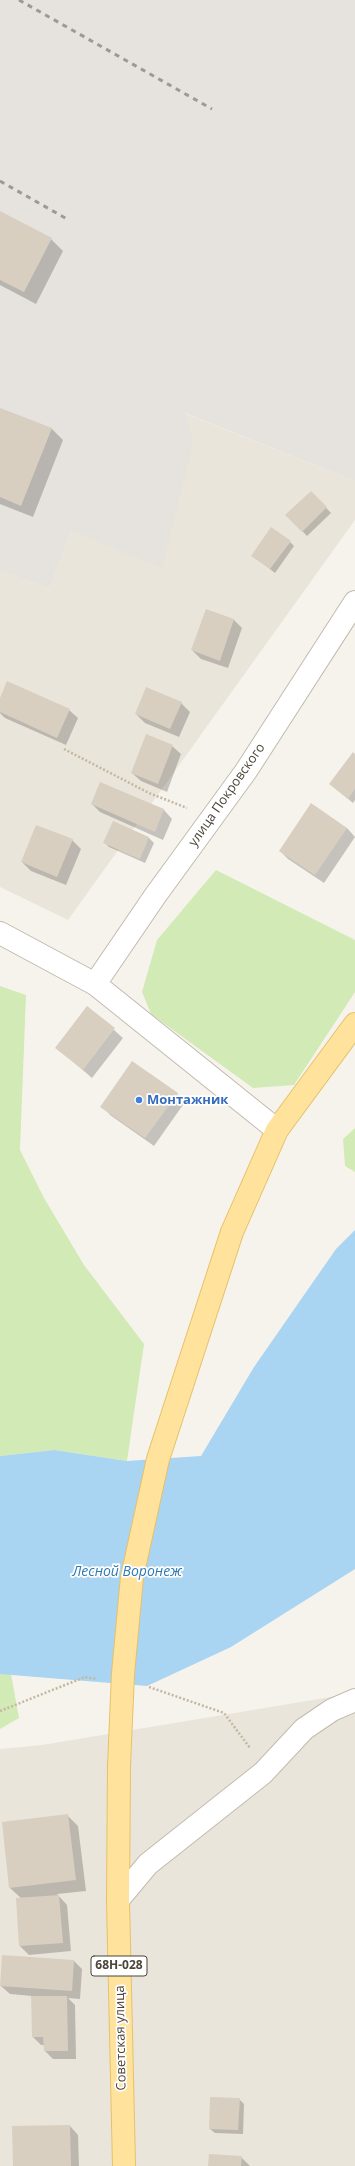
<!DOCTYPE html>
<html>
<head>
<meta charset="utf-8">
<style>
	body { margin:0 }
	canvas { display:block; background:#f6f3ec }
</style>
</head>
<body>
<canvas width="355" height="2166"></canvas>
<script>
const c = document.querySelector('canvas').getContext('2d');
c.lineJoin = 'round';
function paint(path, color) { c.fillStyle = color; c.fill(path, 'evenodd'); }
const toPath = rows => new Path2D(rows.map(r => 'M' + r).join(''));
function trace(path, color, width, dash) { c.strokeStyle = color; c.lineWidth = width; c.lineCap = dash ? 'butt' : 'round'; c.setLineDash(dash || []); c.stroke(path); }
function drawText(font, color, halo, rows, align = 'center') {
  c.font = font + ' "Open Sans",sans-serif'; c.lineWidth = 3.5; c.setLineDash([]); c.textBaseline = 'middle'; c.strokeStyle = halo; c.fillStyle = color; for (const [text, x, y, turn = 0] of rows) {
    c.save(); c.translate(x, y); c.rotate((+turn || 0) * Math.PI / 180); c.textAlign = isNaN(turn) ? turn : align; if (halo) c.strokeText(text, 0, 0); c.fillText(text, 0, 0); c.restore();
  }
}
paint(toPath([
	[184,413,355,481,355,520,68,920,0,887,0,571,50,588,71,531],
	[355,1693,355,2166,0,2166,0,1749,42,1745]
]), '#eae5da');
paint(toPath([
	[0,0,355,0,355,481,185,413,193,443,162,568,71,531,50,588,0,571]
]), '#e6e2dd');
paint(toPath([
	[216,870,355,940,355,992,294,1085,253,1088,151,1014,142,992,157,940],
	[0,986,26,995,20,1150,44,1198,84,1265,144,1344,127,1461,54,1450,0,1456],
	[355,1128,355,1172,345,1166,343,1139],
	[0,1674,11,1674,19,1718,0,1729]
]), '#d2eab5');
paint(toPath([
	[355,1230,355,1569,231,1647,147,1686,0,1674,0,1456,54,1450,127,1461,201,1456,254,1367,336,1249]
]), '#a9d4f2');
paint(toPath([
	[0,212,51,239,63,251,36,304,0,285],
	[0,409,51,428,63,440,33,517,0,504],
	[311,492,331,513,307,536,287,515],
	[290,542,294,546,275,573,252,555],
	[206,610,234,620,242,628,228,668,201,659,192,650],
	[0,701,69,710,78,718,66,745,5,718,0,713],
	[181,703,190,712,179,737,145,723,136,714],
	[172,746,181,754,167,792,141,781,132,773],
	[355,755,355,800,353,803,330,784],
	[101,783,164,810,172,819,163,840,100,812,92,804],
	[113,823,149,838,154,843,145,863,109,847,105,843],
	[347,828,355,837,324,883,288,859,280,851],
	[72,840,81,849,66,885,31,871,22,862],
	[88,1007,123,1038,92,1078,56,1047],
	[177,1094,185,1102,154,1146,110,1115,102,1106],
	[67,1815,78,1826,86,1891,57,1894,67,1905,71,1951,29,1955,20,1946,17,1899,22,1899,10,1888],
	[74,1961,82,1969,80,1999,68,1998,75,2005,76,2059,53,2059,45,2051,44,2045,41,2045,33,2037,32,1996,10,1994,1,1986],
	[239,2099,244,2104,243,2134,215,2133,210,2129],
	[70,2126,78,2135,79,2166,14,2166],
	[241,2157,250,2166,209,2166]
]), '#0003');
paint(toPath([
	[0,211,52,238,24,292,0,280],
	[0,408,52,428,21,506,0,497],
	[311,491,327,507,302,532,285,515],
	[271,527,291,541,270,569,251,556],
	[206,609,234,619,220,661,191,650],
	[7,681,70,709,57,738,0,712,0,698],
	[146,687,182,702,170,729,135,714],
	[146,734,173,745,158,784,131,773],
	[353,752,355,754,355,789,348,799,329,784],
	[100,782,164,809,155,832,91,804],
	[311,803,347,828,315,875,279,851],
	[113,821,149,837,140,859,103,843],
	[36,825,73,839,57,877,21,862],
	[87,1006,115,1028,83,1070,55,1048],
	[132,1061,178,1093,145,1138,100,1107],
	[68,1814,76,1880,9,1888,2,1822],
	[59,1895,63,1943,19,1946,16,1898],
	[2,1955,74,1960,72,1991,0,1986],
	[31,1996,67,1996,68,2051,44,2051,43,2037,32,2037],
	[210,2097,240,2098,238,2130,209,2129],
	[70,2125,71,2166,13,2166,12,2126],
	[209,2154,242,2156,241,2166,208,2166]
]), '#d8cfc1');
const minor = toPath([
	[0,933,95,984,277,1130],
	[95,984,155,896,246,771,355,602],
	[118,1900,148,1864,263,1773,304,1729,332,1710,355,1700]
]);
const major = toPath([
	[232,1232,277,1130,355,1024],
	[119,1766,118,1900,124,2166]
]);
trace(minor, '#c2bbae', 24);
trace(major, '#e6c16a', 24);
trace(toPath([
	[64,749,149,793,187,808],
	[149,1687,224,1713,250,1748],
	[0,1711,85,1677,97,1679]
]), '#c4b79f', 2.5, [2, 2]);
trace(minor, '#fff', 22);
trace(major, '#ffe39c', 22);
trace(toPath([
	[19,0,212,109],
	[0,181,67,219]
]), '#9a9a9a', 3, [5, 5]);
const majorBridge = toPath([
	[119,1766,123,1674,132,1577,158,1459,232,1232]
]);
trace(majorBridge, '#e6c16a', 24, []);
trace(majorBridge, '#ffe39c', 22);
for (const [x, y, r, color] of [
	[139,1100,4,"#3f7fe0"]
]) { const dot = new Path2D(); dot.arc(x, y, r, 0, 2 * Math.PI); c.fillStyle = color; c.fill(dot); trace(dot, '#fff', 1.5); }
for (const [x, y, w] of [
	[119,1966,56]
]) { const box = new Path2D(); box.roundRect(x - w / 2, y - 10, w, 20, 3); c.fillStyle = '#fff'; c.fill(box); trace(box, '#4b4439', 1); }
drawText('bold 12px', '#4b4439', null, [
	["68Н-028",119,1966]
]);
drawText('13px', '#4b4439', '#fff', [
	["улица Покровского",227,795,-55],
	["Советская улица",121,2038,-91]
]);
drawText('bold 13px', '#366cbe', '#fff', [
	["Монтажник",147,1100]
], 'left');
drawText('italic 14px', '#2e7ab2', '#fff', [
	["Лесной Воронеж",127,1572]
]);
</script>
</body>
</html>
